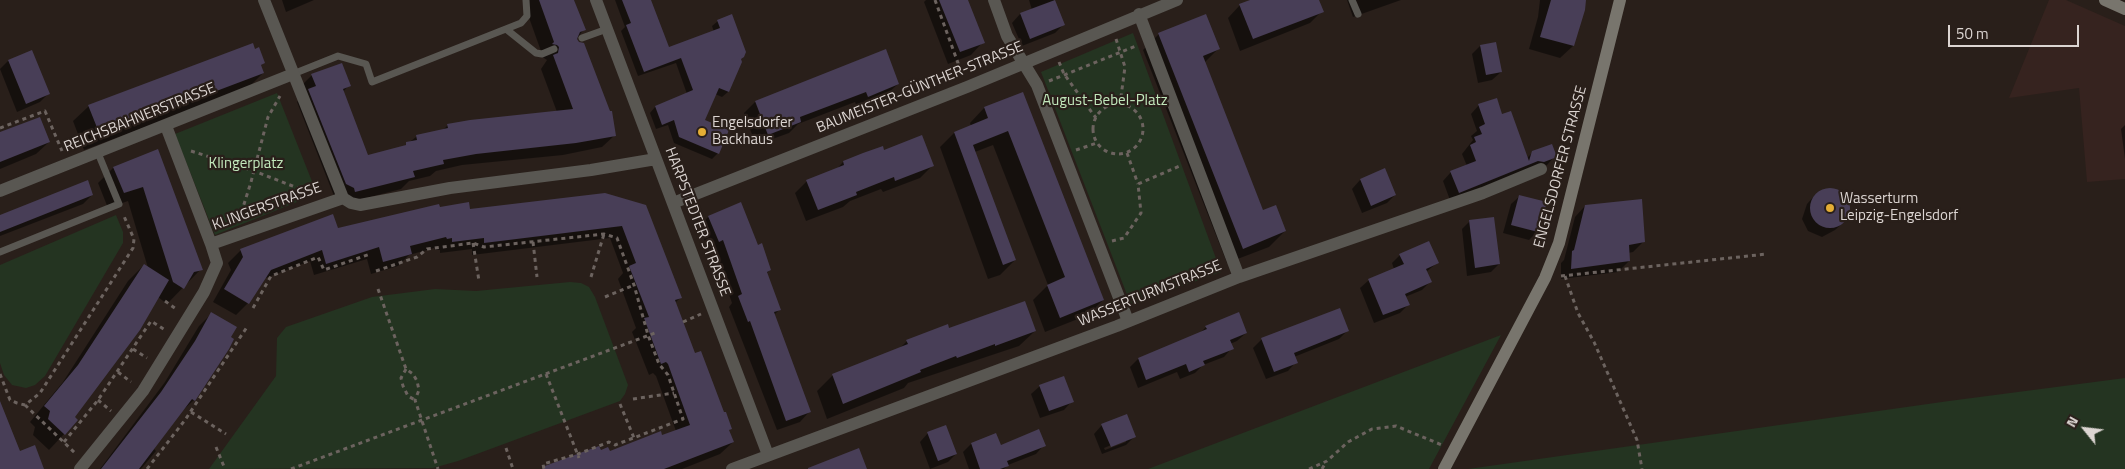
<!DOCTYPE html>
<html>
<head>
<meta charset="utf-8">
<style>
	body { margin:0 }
	#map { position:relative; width:2125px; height:469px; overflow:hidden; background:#291f1a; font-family:"Titillium Web",sans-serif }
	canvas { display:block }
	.north { position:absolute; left:2060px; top:404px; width:50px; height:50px; -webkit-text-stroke:4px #291f1a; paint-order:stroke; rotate:299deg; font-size:14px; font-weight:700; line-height:20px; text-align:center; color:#dcd5d2 }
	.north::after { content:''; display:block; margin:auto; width:18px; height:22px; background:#dcd5d2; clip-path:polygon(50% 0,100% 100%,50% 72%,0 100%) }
	.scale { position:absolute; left:1948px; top:25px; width:131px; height:22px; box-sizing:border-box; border:2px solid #dcd5d2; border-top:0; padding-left:6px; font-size:15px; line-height:18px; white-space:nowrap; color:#dcd5d2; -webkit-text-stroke:4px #291f1a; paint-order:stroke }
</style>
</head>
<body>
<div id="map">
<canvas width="2125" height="469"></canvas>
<div class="north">N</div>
<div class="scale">50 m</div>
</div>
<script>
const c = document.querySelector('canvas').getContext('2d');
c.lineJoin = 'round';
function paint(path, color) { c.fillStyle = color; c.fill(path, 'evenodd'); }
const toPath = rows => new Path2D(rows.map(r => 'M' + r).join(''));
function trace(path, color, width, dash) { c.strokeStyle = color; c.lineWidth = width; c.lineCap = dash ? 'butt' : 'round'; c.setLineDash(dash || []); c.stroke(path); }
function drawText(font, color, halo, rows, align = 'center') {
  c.font = font + ' "Titillium Web",sans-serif'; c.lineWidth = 4.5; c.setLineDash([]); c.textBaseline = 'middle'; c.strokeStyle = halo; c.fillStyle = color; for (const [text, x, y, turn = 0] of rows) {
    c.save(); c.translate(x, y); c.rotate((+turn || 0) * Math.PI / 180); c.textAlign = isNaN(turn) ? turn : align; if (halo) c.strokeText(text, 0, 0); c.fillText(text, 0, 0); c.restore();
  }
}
paint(toPath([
	[2049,0,2066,0,2125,26,2125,179,2087,182,2079,88,2009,98]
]), '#36231f');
paint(toPath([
	[1133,33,1221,272,1131,305,1041,72],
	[277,93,317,194,215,235,175,134],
	[116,215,123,232,123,243,45,376,35,385,26,388,12,385,4,375,0,363,0,265],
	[570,282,581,283,589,287,595,297,628,385,625,394,620,401,458,461,433,468,209,469,276,376,277,338,286,327,372,297,435,289,476,291],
	[1501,335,1429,469,1148,469],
	[2125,378,2125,469,1468,469,1949,401]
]), '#243421');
paint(toPath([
	[282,0,314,0,286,12],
	[528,0,574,0,584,29,576,40,609,112,615,135,602,147,563,155,462,165,436,171,430,176,409,181,401,189,343,204,334,196,297,102,303,96,300,87,312,75,349,85,343,92,367,157,402,148,416,137,443,130,448,125,557,112,541,69,547,60,541,56,542,54,527,12],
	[615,0,650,0,668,49,714,32,712,26,718,21,740,60,728,92,722,97,715,94,703,120,718,153,712,159,674,143,668,125,656,129,650,113,655,107,687,94,676,63,638,76,621,31,625,27],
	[926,0,966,0,983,42,971,55,948,64,924,2],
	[1029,0,1054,0,1064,24,1055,33,1022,46,1012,23,1020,14,1032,10],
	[1254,0,1318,0,1322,11,1310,23,1240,51,1228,18,1240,5],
	[1347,0,1401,0,1353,17],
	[1540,0,1585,0,1584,9,1573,46,1560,58,1529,49,1538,17],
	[1159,34,1219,48,1204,63,1263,211,1285,231,1269,247,1227,263,1143,50],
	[1480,46,1501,72,1492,80,1478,83,1472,54],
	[885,51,898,84,886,95,857,107,855,102,798,124,789,133,756,145,744,113,755,102],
	[31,52,48,94,40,102,17,112,0,69,8,61],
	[264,63,260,66,263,73,247,89,84,150,73,121,89,106],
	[1022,94,1103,300,1088,315,1045,332,1033,300,1048,285,993,145,975,152,1015,260,1000,275,988,279,940,147,954,133,971,126,970,123,984,108],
	[1479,105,1527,158,1533,152,1555,156,1547,165,1450,200,1443,181,1451,172,1467,166,1462,154,1473,140,1471,136,1477,131,1471,114],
	[2125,125,2125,159,2121,129],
	[0,134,49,142,36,154,0,169],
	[157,151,201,269,167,304,158,297,73,417,64,434,49,450,33,435,35,427,30,422,63,382,128,281,144,265,148,268,128,201,108,208,98,183,113,168],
	[884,152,932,166,920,178,883,192,881,189,850,201,843,207,806,221,795,193,807,181,836,170,843,162,863,154],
	[1385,170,1395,195,1387,203,1362,213,1352,189,1360,180],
	[1828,189,1843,194,1849,206,1844,222,1835,230,1822,237,1808,231,1802,219,1807,204,1815,195],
	[605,194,680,298,675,303,694,355,731,428,728,431,733,442,720,454,682,469,552,469,600,452,609,452,676,431,656,376,653,373,649,375,632,332,636,328,618,279,623,273,610,238,472,255,472,249,440,253,440,250,435,250,434,248,409,255,398,266,371,274,367,259,314,275,310,261,263,279,248,303,236,315,213,302,231,270,228,263,241,250,439,208,469,211],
	[92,195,83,204,0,236,0,216],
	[1520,196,1537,232,1529,240,1503,233,1511,204],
	[1585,206,1644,241,1633,252,1628,253,1629,261,1618,272,1561,279,1561,263,1564,260,1575,217],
	[708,217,757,246,770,270,766,274,780,309,774,315,809,412,800,422,777,430,729,307,732,303,713,249,709,251,699,227],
	[1470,221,1499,264,1491,272,1467,276,1462,229],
	[1400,255,1437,263,1426,272,1430,282,1422,290,1405,297,1408,305,1400,313,1374,323,1360,288,1369,280,1394,269,1392,263],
	[1339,309,1348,330,1339,339,1294,357,1296,362,1288,371,1266,379,1253,348,1261,340],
	[211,314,194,400,181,412,154,449,156,451,141,469,100,469,165,382,199,326],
	[1206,327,1246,333,1237,341,1230,344,1232,348,1224,357,1203,365,1195,373,1180,379,1177,372,1138,388,1130,367,1138,359,1199,334],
	[948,329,1035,331,1019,346,908,383,904,388,827,419,817,391,832,376,900,348,907,341],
	[1040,386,1072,401,1064,410,1040,418,1031,394],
	[1102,425,1135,436,1126,445,1102,454,1094,434],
	[1126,439,1126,442,1105,450,1104,448],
	[928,433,956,454,948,462,930,469,920,442],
	[971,444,1000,446,1044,445,1036,454,1008,465,1004,469,969,469,963,452]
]), '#0007');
paint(toPath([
	[539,0,574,0,586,30,580,32,577,39,579,42,584,43,610,111,612,111,616,136,576,143,476,154,443,160,444,164,413,171,415,177,355,192,354,188,346,184,308,89,316,86,311,74,342,63,351,86,343,89,368,155,406,145,406,142,417,140,416,135,448,128,447,124,470,120,573,109,553,55,558,53,559,47,557,45,552,44,554,42],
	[622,0,651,0,669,47,720,28,717,20,732,14,746,52,744,57,741,59,742,62,729,92,719,88,705,120,729,130,719,154,679,137,674,120,662,125,655,106,693,90,681,58,644,72,626,25,631,23],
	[939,0,968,0,985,43,960,52],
	[1055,0,1065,25,1030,39,1020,13],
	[1250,0,1319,0,1324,12,1253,39,1239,4],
	[1551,0,1586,0,1585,10,1574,46,1540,37],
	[1206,14,1220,49,1203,56,1263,210,1276,205,1286,231,1243,249,1158,33],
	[1496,42,1502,72,1486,75,1480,45],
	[253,43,255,49,259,47,265,63,261,65,264,73,100,135,88,105],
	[886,49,899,84,868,97,866,92,800,117,801,122,768,135,755,101],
	[32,50,50,94,26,104,8,60],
	[1023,92,1104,300,1060,318,1047,285,1065,277,1008,131,973,145,1016,260,1003,265,954,132,988,118,984,107],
	[1497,98,1502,114,1511,111,1529,161,1532,151,1552,144,1557,157,1544,162,1538,161,1459,193,1450,171,1476,161,1470,145,1476,142,1474,137,1482,134,1479,127,1485,124,1478,104],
	[40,117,50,142,0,162,0,132],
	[922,135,934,166,895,181,894,177,856,192,857,195,818,210,806,180,844,165,843,161,863,153,883,146,884,150],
	[158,149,203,270,194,272,184,289,173,282,143,187,124,193,113,167],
	[1385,168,1396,195,1371,206,1360,179],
	[88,180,93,195,0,232,0,215],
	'1810 208a20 20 0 1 1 40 0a20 20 0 1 1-40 0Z',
	[605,193,646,205,682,298,675,300,695,353,701,351,724,412,726,412,732,429,729,430,734,442,664,469,543,469,542,467,599,446,601,450,608,447,610,451,661,431,662,435,690,425,668,364,666,362,661,364,644,318,649,317,629,266,636,263,622,226,484,243,484,238,452,242,452,238,447,239,446,237,410,246,412,254,383,262,379,247,326,264,322,250,271,270,249,304,224,289,243,257,240,249,333,214,338,228,439,204,440,207,469,202,470,209],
	[1519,195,1547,202,1538,232,1511,225],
	[1642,199,1645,242,1629,245,1630,261,1571,269,1572,251,1574,250,1585,205],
	[741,202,758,245,762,243,771,270,767,272,781,310,774,312,811,412,786,421,750,321,748,322,738,296,742,294,723,240,719,242,708,216],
	[1494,217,1500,264,1475,268,1469,220],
	[1429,241,1439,263,1426,269,1432,282,1405,294,1410,305,1383,315,1368,279,1404,264,1399,254],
	[144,264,169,280,140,330,75,417,78,420,65,435,48,419,50,411,44,406,78,365],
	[1025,301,1036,331,995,346,995,344,957,358,956,356,920,370,921,372,843,404,832,374,908,344,906,340,948,324,949,328],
	[1340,308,1349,331,1294,353,1298,363,1274,372,1261,338],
	[211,312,237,327,231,337,234,339,229,349,195,401,192,399,139,469,101,469,161,392,195,341],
	[1239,312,1247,333,1230,340,1234,349,1203,361,1205,365,1189,372,1186,364,1146,380,1138,358,1207,329,1205,326],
	[1064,376,1074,402,1049,411,1039,385],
	[0,401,20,451,35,445,44,469,0,469],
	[1127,414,1136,437,1111,447,1101,424],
	[946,425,957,454,938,461,927,432],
	[1039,429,1046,446,1007,461,1009,466,1000,469,980,469,971,443,996,433,1001,445],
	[859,448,867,469,808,469,808,468]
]), '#483e57');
trace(toPath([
	[935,0,962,74],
	[1116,39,1125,67,1120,104],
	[1059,62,1064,74,1096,118],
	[1049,81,1136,46],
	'1093 129a25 25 0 1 1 50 0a25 25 0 1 1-50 0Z',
	[0,128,45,111,62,151],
	[1076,150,1097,143],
	[191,151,254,171,313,194],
	[1127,153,1138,184],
	[239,220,251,182,268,117,280,96],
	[1112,241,1124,238,1141,213,1138,184,1182,165],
	[533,242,537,277],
	[473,243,479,281],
	[376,271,417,257,427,249,473,243,484,247,604,234,617,238,634,285,648,335,659,364,668,375,683,419,615,445,609,442,578,454,543,464,544,469],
	[1561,276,1767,254],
	[1565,276,1578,313,1594,342,1637,440,1642,469],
	[591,277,604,234],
	[378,289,406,369,413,374,417,381,419,390,415,400,438,469],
	[605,297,634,285],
	[165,301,176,309],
	[253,308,271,276,318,257,324,270,370,254],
	[683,322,701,314],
	[133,349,147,358],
	[406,369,401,378,403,386,408,396,415,400],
	[118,372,131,382],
	[0,374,10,400,17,403,25,405,40,393,133,248,134,239,123,214],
	[546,374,579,458],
	[633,399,674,393],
	[98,400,111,411],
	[620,404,634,438],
	[25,405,75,453],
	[191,412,226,434],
	[64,442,98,400,151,321,165,330],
	[216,447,225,469],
	[506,448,513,469],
	[147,469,185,420,247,327],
	[291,469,655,333],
	[1309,469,1327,461,1348,442,1372,429,1396,426,1442,445],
	[1322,469,1326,462]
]), '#6c635f', 3, [4, 4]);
trace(toPath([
	[1352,0,1358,14],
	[506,29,536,53,542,54,554,49],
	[582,38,607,29],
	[293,74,338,56,366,64,372,82,521,23,527,16,526,0],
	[0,252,119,204,98,153]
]), '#595752', 7);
trace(toPath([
	[264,0,343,198],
	[596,0,768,455],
	[994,0,1007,36,1037,85,1128,321],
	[1139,14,1239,277],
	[166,126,211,244],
	[0,191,293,74],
	[673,203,967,87,1177,0],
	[80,469,143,391,204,292,217,263,211,244,343,198,351,203,360,205,450,188,591,170,656,159],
	[732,469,1117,326,1239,277,1483,193,1541,169]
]), '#595752', 12);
trace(toPath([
	[2105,0,2125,9],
	[1444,469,1545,278,1559,243,1620,0]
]), '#78756d', 12);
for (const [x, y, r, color] of [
	[702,132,5,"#e4ad35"],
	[1830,208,5,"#e4ad35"]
]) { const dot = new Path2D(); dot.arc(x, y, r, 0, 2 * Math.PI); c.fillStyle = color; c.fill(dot); trace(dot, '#291f1a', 2); }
drawText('15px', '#dcd5d2', '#291f1a', [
	["BAUMEISTER-GÜNTHER-STRASSE",920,88,-22],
	["REICHSBAHNERSTRASSE",140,118,-22],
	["ENGELSDORFER STRASSE",1561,167,-75],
	["KLINGERSTRASSE",267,207,-20],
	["HARPSTEDTER STRASSE",697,222,69],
	["WASSERTURMSTRASSE",1150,294,-22]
]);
drawText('15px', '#c1e7bb', '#291f1a', [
	["August-Bebel-Platz",1105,101],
	["Klingerplatz",246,164]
]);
drawText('15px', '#dcd5d2', '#291f1a', [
	["Engelsdorfer",712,123],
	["Backhaus",712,140],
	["Wasserturm",1840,199],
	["Leipzig-Engelsdorf",1840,216]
], 'left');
</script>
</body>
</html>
